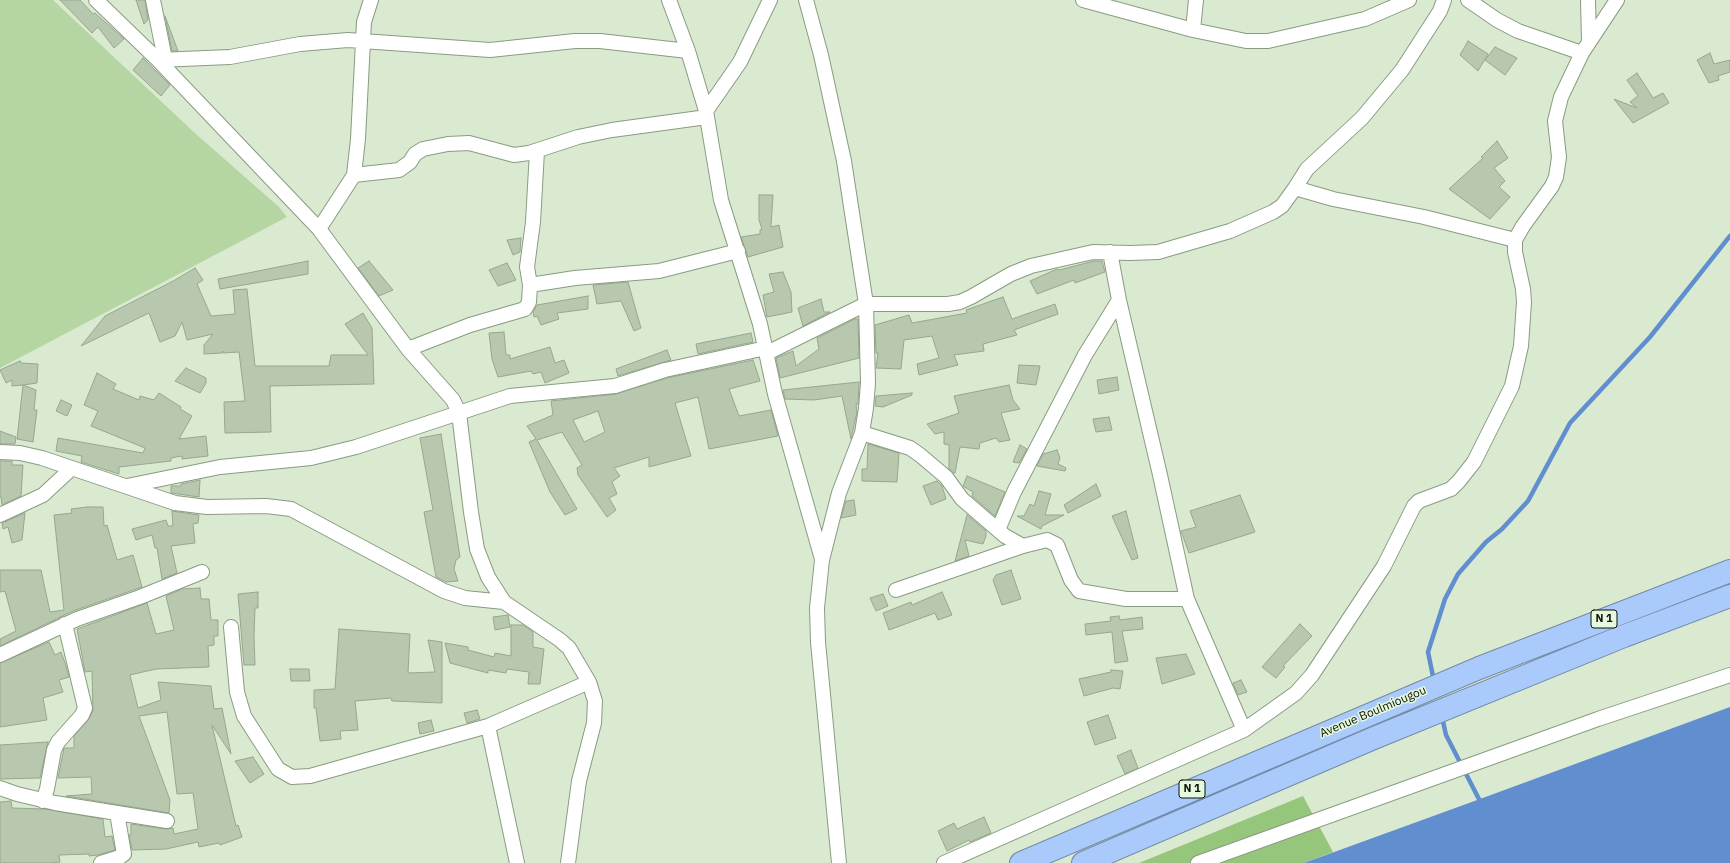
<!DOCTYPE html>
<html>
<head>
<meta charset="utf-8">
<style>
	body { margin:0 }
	canvas { display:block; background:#d9ead0 }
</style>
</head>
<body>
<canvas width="1730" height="863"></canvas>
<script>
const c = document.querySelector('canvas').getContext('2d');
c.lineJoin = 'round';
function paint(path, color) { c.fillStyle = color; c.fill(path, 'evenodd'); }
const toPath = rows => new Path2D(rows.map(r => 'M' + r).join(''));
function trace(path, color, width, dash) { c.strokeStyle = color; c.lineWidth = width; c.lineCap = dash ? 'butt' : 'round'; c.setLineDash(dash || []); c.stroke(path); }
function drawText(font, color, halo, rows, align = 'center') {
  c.font = font + ' "IBM Plex Sans",sans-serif'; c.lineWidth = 3; c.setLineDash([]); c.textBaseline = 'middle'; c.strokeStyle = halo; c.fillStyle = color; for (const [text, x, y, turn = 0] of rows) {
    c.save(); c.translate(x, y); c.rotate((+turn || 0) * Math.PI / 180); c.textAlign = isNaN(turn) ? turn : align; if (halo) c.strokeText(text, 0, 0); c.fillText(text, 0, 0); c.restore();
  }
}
paint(toPath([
	[0,0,53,0,197,135,278,206,287,217,0,368]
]), '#b5d6a3');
paint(toPath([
	[1303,796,1333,852,1304,863,1139,863]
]), '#96c57c');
paint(toPath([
	[1730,707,1730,863,1304,863,1480,799]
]), '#608ecf');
trace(toPath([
	[1434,681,1428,652,1445,599,1458,574,1486,542,1502,529,1528,501,1570,423,1650,337,1730,236],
	[1442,717,1446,735,1482,805]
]), '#608ecf', 4.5);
const building = toPath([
	[60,0,80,0,93,14,95,13,124,39,114,48,98,27,92,33,60,0],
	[136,0,145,0,148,20,144,24,136,0],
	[165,16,178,51,172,51,165,16],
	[1468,41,1488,54,1478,71,1460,55,1468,41],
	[1495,47,1517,58,1505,75,1485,60,1495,47],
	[1710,53,1714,64,1730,60,1730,72,1718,76,1719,80,1709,83,1697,60,1710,53],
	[143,58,170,85,161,96,133,70,143,58],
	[1637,73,1653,98,1663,93,1669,103,1633,123,1614,99,1637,108,1630,102,1638,96,1627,80,1637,73],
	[1497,141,1508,158,1494,168,1505,181,1499,187,1510,197,1490,219,1449,189,1483,158,1481,157,1497,141],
	[759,195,773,195,771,227,779,225,783,247,748,257,741,237,760,234,760,230,762,229,759,220,759,195],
	[521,238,520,252,513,255,507,240,521,238],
	[308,261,308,274,220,289,218,279,308,261],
	[369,261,393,290,379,296,358,268,369,261],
	[1094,261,1102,261,1105,272,1075,283,1074,280,1037,294,1030,281,1057,269,1059,270,1094,261],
	[507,263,516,280,498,286,489,270,507,263],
	[195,268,203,280,197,284,211,316,235,314,233,290,247,289,255,366,329,366,331,355,368,355,345,324,363,313,372,328,374,384,270,386,271,432,225,433,224,402,245,401,239,352,223,353,223,351,222,353,204,354,204,345,213,334,187,340,182,322,175,336,160,342,149,313,81,346,105,316,175,280,195,268],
	[783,272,791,292,792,312,767,317,763,295,774,292,769,274,783,272],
	[628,282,641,328,634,331,621,301,597,304,593,285,628,282],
	[588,296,588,309,557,313,559,319,541,325,537,316,534,317,533,312,537,305,588,296],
	[1003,297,1012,319,1055,304,1058,314,1014,330,1017,335,983,344,984,351,954,355,958,365,919,375,917,364,939,358,932,336,904,340,901,369,876,368,878,353,876,353,875,325,909,315,912,323,967,313,966,310,1003,297],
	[821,299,824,312,830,312,803,326,798,308,821,299],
	[855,319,858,319,859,358,780,378,776,358,793,351,796,366,819,349,817,338,855,319],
	[504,332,506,355,510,355,510,359,550,347,555,363,564,360,569,373,545,383,541,372,533,374,531,371,498,377,492,359,489,333,504,332],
	[751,333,753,342,698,354,696,344,751,333],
	[667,350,671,360,618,376,616,369,667,350],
	[753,360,760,381,729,389,739,416,771,410,778,436,709,449,698,397,675,403,691,456,649,467,649,457,614,468,620,476,612,482,617,494,609,498,616,510,607,517,578,475,577,468,582,465,562,432,537,440,577,509,565,515,550,492,529,442,536,439,527,426,553,415,551,401,616,394,667,378,753,360],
	[598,411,605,432,584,442,573,420,598,411],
	[20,361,21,363,38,364,37,383,23,385,36,390,34,410,37,410,33,442,17,439,23,385,12,386,12,380,6,383,0,370,20,361],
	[1019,365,1040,366,1036,385,1017,383,1019,365],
	[186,368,206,378,206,383,200,393,175,381,186,368],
	[97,373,116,384,113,389,139,400,140,396,154,400,159,393,181,407,180,409,192,416,179,439,206,436,208,456,182,459,182,456,171,458,171,461,119,467,119,474,81,462,82,456,56,451,58,438,143,453,145,448,91,426,98,411,84,405,97,373],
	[1117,377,1119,390,1099,394,1097,380,1117,377],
	[859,382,858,404,856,404,857,412,851,439,842,396,814,400,785,399,783,390,859,382],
	[1009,385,1013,400,1020,409,1001,413,1010,440,999,442,996,438,980,443,979,449,960,447,955,473,954,473,949,469,949,445,944,444,944,432,935,434,927,424,959,413,954,396,1009,385],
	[912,393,912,395,883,407,875,406,876,396,912,393],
	[61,400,72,405,67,416,56,411,61,400],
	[1109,417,1112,430,1096,432,1093,419,1109,417],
	[0,431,16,437,15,444,0,444,0,431],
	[441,434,460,557,456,560,454,569,458,581,446,582,436,577,424,512,433,510,420,438,441,434],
	[868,444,899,453,897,482,862,481,862,469,867,469,868,444],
	[1020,445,1027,449,1019,463,1013,462,1020,445],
	[1057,450,1060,458,1058,464,1066,468,1065,471,1037,466,1043,454,1057,450],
	[0,461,12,461,12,465,23,465,21,496,2,505,1,497,0,497,0,461],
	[967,476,1005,492,995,516,972,496,973,492,963,486,967,476],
	[200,480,199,497,171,493,171,486,181,486,181,484,200,480],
	[937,481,942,486,946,499,931,505,923,486,937,481],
	[1096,484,1101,496,1068,513,1064,505,1096,484],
	[1039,491,1051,494,1045,515,1064,515,1042,526,1041,529,1017,516,1024,516,1030,504,1034,506,1039,491],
	[1240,495,1255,532,1189,553,1181,531,1196,527,1190,511,1240,495],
	[854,500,856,515,841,518,846,501,854,500],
	[87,507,103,507,104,526,107,525,117,560,133,555,142,587,73,611,0,646,0,639,16,631,5,591,0,592,0,570,41,570,50,612,64,610,54,515,72,513,71,509,87,507],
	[172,511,199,515,198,523,193,524,195,543,171,546,177,573,162,579,157,548,155,548,152,535,136,540,132,529,166,520,168,526,173,526,172,511],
	[1126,511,1138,558,1132,560,1112,516,1126,511],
	[25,513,22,540,12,543,8,527,3,529,2,523,25,513],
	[967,515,986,531,986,536,983,544,965,540,969,556,955,561,967,515],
	[1011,570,1021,599,1002,605,993,580,996,575,1011,570],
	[200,588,201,599,209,599,211,620,218,620,218,636,214,636,214,645,208,646,209,667,156,669,130,675,138,708,161,700,158,682,211,686,214,709,222,708,231,754,212,725,236,826,238,825,242,837,220,845,219,843,199,847,198,842,166,849,132,850,129,835,131,835,131,824,166,829,173,828,174,834,198,829,193,793,177,794,167,712,139,716,170,800,169,813,66,796,92,794,91,777,58,778,64,748,74,748,74,736,88,720,93,711,92,671,85,672,77,629,147,603,156,634,174,630,166,596,182,589,200,588],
	[258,592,258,608,255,608,254,636,255,665,244,665,238,594,258,592],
	[942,592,952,615,938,620,935,613,889,630,883,613,911,602,912,605,942,592],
	[883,594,888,606,876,611,870,598,883,594],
	[508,615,510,627,495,630,493,617,508,615],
	[1119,616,1120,620,1142,617,1143,629,1122,631,1128,661,1115,663,1112,632,1086,635,1085,624,1111,621,1110,617,1119,616],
	[1300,624,1312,636,1283,666,1285,667,1276,678,1262,667,1300,624],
	[511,625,523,625,533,632,533,647,544,649,540,684,528,684,529,672,507,669,506,673,488,670,488,673,450,663,445,643,468,647,468,650,494,657,495,653,511,656,511,625],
	[339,629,410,634,408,673,435,672,428,640,442,642,442,703,392,701,391,698,355,701,358,730,340,731,341,739,320,741,316,708,314,708,314,690,335,689,339,629],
	[49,642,55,655,61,652,65,663,69,677,59,680,63,692,43,698,47,720,0,727,0,663,49,642],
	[1186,654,1195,674,1162,684,1156,658,1186,654],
	[290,669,309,669,310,681,291,681,290,669],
	[1111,670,1123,671,1120,689,1113,688,1084,696,1079,679,1111,672,1111,670],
	[1241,680,1247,692,1238,695,1233,683,1241,680],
	[477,710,480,719,467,723,464,713,477,710],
	[1108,715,1116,738,1095,745,1087,722,1108,715],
	[431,720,434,731,420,734,418,723,431,720],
	[48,742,40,778,0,779,0,745,48,742],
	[1131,750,1138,768,1125,774,1117,756,1131,750],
	[253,757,264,774,250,783,235,761,253,757],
	[11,801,12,808,45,809,103,819,105,837,112,836,115,850,98,855,89,856,89,854,59,855,60,862,51,863,0,863,0,802,11,801],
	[984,817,991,833,970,842,969,840,947,851,938,831,954,823,957,829,984,817]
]);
paint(building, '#b7c8ae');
trace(building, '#97a78e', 1);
const street = toPath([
	[96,0,158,60,319,229,408,349,453,400,459,413,471,512,477,549,488,577,504,602,560,640,569,648,589,682,595,701,594,723,579,781,568,863],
	[153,0,165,59],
	[669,0,688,51,706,111,721,200,760,324,775,394,822,559],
	[806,0,821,55,844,161,866,304,868,383,866,408,862,433,839,493,822,560,817,608,818,642,839,863],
	[1083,0,1193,30,1246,41,1268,41,1365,19,1409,0],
	[1468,0,1497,20,1518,31,1582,53],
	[1588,0,1589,41],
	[1193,30,1196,0],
	[158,60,230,57,300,44,348,40,490,50,575,41,600,41,688,51],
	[706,111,740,62,770,0],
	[354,175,399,170,410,162,415,154,423,149,448,144,469,143,514,155,529,153,578,137,612,130,707,117],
	[1295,188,1307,169,1362,118,1402,70,1440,11,1444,0],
	[319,229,354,175,358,139,364,22,371,0],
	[1110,252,1119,300,1160,475,1187,599,1244,730],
	[530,285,575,278,659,271,738,251],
	[408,349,470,325,525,309,529,302,530,285,527,267,533,222,537,151],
	[767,353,866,304,948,304,960,302,971,297,1011,274,1031,266,1093,252,1130,253,1158,252,1230,231,1273,212,1282,206,1295,188,1333,199,1424,217,1515,240],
	[862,433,910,448,920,455,946,477,962,499,1005,536,1023,546],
	[0,452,20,453,42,458,175,503,207,507,266,506,291,509,444,591,465,598,504,602],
	[127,486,220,467,311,458,356,447,510,396,615,386,665,370,766,348],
	[0,515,43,495,72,468],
	[998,530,1014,492,1085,355,1119,300],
	[896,590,1023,546,1047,540,1057,545,1071,580,1079,591,1126,599,1187,599],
	[231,627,237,692,244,716,278,769,292,777,310,776,488,726,589,682],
	[0,655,77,619,140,597,202,572],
	[488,726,517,863],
	[0,788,17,794,55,803,167,821],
	[43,801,47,789,54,750,58,742,82,715,85,708,65,624],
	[101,863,120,857,124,854,117,813],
	[944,863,1244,730,1296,693,1312,675,1384,566,1414,506,1419,501,1451,489,1459,481,1474,462,1512,386,1521,346,1524,302,1523,289,1515,252,1515,240,1523,226,1552,186,1556,177,1559,157,1555,121,1561,97,1582,53,1617,0],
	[1198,863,1598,719,1730,675]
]);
const highway = toPath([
	[1021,863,1479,668,1730,571],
	[1083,863,1374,738,1624,636,1730,596]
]);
trace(street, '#8a9b82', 16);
trace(highway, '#738aa6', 24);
trace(street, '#fff', 14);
trace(highway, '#a9cafa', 22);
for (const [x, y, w] of [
	[1604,619,26],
	[1192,789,26]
]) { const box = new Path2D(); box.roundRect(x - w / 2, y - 9, w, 18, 3); c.fillStyle = '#e6f8dd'; c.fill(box); trace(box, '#0e130a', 1); }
drawText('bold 11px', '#0e130a', null, [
	["N 1",1604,619],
	["N 1",1192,789]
]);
drawText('12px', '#0e130a', '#e6f8dd', [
	["Avenue Boulmiougou",1373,712,-23]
]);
</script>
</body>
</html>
